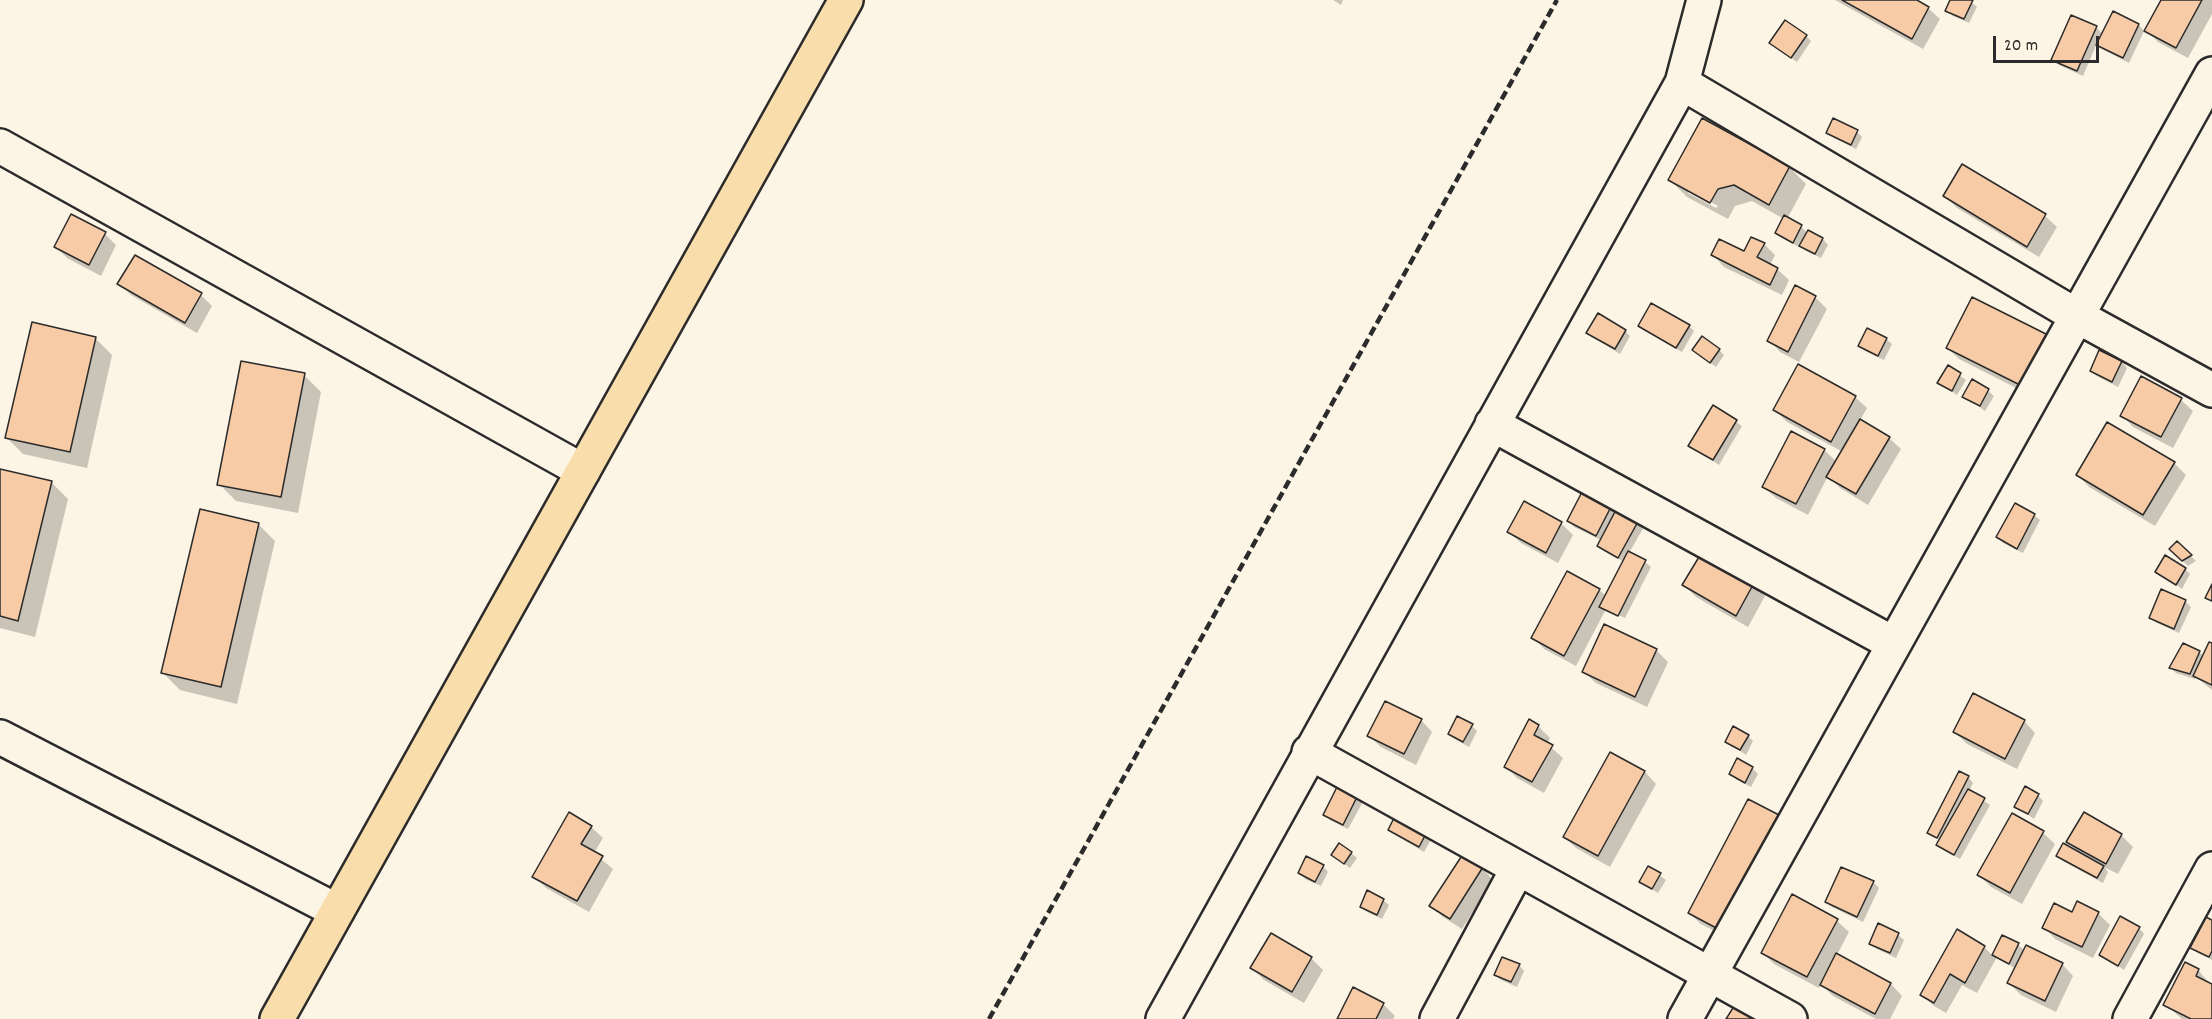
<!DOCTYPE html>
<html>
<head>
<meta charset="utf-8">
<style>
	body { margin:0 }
	#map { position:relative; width:2212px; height:1019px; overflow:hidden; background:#fcf5e5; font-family:Dekko,sans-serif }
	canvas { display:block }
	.scale { position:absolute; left:1993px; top:36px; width:106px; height:27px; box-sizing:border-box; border:3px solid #2b2b2b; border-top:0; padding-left:8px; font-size:18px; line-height:21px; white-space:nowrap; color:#2b2b2b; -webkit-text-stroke:4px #fcf5e5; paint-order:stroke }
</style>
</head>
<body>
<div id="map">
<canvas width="2212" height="1019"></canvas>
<div class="scale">20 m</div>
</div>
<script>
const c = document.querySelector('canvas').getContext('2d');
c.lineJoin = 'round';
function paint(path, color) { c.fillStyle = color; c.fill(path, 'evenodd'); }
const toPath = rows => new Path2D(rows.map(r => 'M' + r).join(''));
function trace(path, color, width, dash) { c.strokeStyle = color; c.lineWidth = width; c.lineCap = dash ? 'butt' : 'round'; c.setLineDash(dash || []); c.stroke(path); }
paint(toPath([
	[1333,0,1343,0,1341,5],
	[1835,0,1914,0,1928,8,1940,19,1923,49],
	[1952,0,1969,0,1977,7,1969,23,1953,16,1947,10],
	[2163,0,2212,0,2212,14,2188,58,2158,42,2146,30],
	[2114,13,2139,25,2144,31,2129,63,2104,50,2097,43,2083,76,2059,65,2053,59,2096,27,2103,35],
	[1806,36,1811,41,1797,62,1771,43],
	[1703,120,1789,167,1806,184,1787,219,1801,227,1808,233,1823,239,1828,245,1821,258,1806,251,1800,245,1799,247,1782,238,1776,233,1784,219,1752,201,1735,206,1728,219,1687,197,1670,180],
	[1688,189,1718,206,1716,208,1688,193],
	[1857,132,1862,137,1856,149,1834,138,1828,133],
	[1963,166,2045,216,2057,227,2039,257,1957,208,1945,196],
	[105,234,116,245,101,276,67,258,56,247],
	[1764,244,1775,255,1770,265,1777,269,1789,280,1782,295,1724,267,1713,255,1745,253],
	[119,283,201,295,212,306,197,333,131,295],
	[1796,287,1815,297,1827,309,1799,362,1780,352,1769,340],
	[1973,299,2034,397,1959,359,1948,348],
	[1640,326,1689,326,1694,331,1682,352,1646,331],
	[1625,331,1630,336,1620,354,1594,338,1588,333],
	[95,338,112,355,87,468,23,454,6,437],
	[1886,339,1892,344,1884,360,1865,351,1860,346],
	[1694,350,1719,350,1724,355,1716,367],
	[2100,352,2122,362,2127,368,2118,387,2097,376,2091,371],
	[1948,367,1966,380,1957,395,1939,383],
	[304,375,321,392,298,513,236,501,219,484],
	[1988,391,1994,396,1985,411,1964,396],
	[1855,397,1867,408,1860,420,1889,438,1901,449,1868,505,1840,488,1828,476,1808,515,1776,498,1764,487,1824,450,1837,462,1843,452,1787,422,1775,410],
	[2181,400,2193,411,2173,448,2133,427,2122,415],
	[1713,407,1742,426,1719,465,1690,445],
	[2174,463,2186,475,2155,526,2089,487,2078,475],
	[0,470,51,482,68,499,35,637,0,628],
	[1584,490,1645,525,1629,553,1645,562,1651,567,1625,618,1606,609,1576,666,1544,649,1533,637,1599,590,1606,596,1624,562,1604,551,1598,546,1601,540,1574,527,1569,521],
	[2034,515,2040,520,2023,553,2003,543,1998,537],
	[1561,523,1573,535,1558,563,1521,543,1509,532],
	[258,524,275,541,237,704,180,690,163,673],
	[2177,543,2196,561,2188,566,2171,549],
	[2185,569,2190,574,2182,589,2157,571],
	[1754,584,1765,596,1748,627,1696,597,1684,585],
	[2185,601,2191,607,2179,633,2157,623,2151,618],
	[2212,645,2212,690,2196,677,2195,679,2176,673,2171,668,2199,652,2204,657],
	[1656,650,1668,662,1647,707,1596,683,1584,672],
	[1421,720,1432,732,1416,765,1381,747,1369,736],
	[1529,721,1538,726,1550,738,1547,744,1563,758,1544,793,1517,778,1505,766],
	[2024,721,2035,733,2017,769,1967,744,1955,732],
	[1472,726,1477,731,1469,747,1455,739,1449,734],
	[1748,736,1753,741,1746,755,1727,742],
	[1611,754,1645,772,1656,784,1610,867,1576,848,1564,837],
	[1752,768,1758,774,1751,787,1736,779,1731,774],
	[1968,777,1973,783,1969,791,1990,805,1960,859,1944,850,1938,845,1940,841,1928,832],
	[1341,783,1365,798,1348,829,1330,820,1325,814],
	[2038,795,2043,801,2034,819,2016,807],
	[591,827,603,838,594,853,613,869,589,912,546,888,534,876],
	[1791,828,1732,940,1701,924,1689,913],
	[1390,829,1433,836,1424,852,1395,835],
	[2043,833,2055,844,2022,904,1991,887,1979,875],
	[2121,835,2133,847,2118,874,2104,867,2108,872,2103,883,2063,861,2057,856,2080,854,2068,842],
	[1351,853,1357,858,1350,868,1339,860],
	[1323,866,1328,872,1321,886,1305,879,1300,873],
	[1482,868,1493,880,1462,929,1443,917,1431,906],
	[1649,868,1666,880,1658,893,1641,882],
	[1873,882,1879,888,1863,922,1832,907,1827,902],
	[1793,896,1837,921,1849,932,1837,955,1891,984,1902,996,1890,1019,1876,1019,1833,996,1821,984,1819,988,1774,964,1763,953],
	[1383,900,1389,905,1382,919,1367,912,1361,907],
	[2098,913,2110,925,2093,958,2055,939,2044,927,2073,915],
	[2212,922,2212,960,2198,953,2192,947],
	[1879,925,1898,935,1904,940,1896,958,1877,949,1871,944],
	[2139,928,2144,934,2124,970,2101,954],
	[1271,935,1311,958,1323,970,1304,1003,1264,980,1252,968],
	[2003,937,2018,945,2025,951,2062,964,2073,976,2056,1012,2021,995,2009,983,2016,969,1997,957,1977,993,1962,985,1946,1013,1934,1006,1922,995,1984,947,1993,956],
	[1519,965,1524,971,1517,987,1501,980,1496,975],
	[2198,970,2212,986,2212,1019,2182,1019,2165,1004],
	[1383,1004,1395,1016,1393,1019,1338,1019]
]), '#0003');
const building = toPath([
	[1842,0,1917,0,1929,7,1912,39,1842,0],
	[1950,0,1973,0,1964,19,1945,11,1950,0],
	[2161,0,2202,0,2176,48,2144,31,2161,0],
	[2113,11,2139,24,2123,58,2096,45,2113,11],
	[2071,15,2097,26,2077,71,2051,60,2071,15],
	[1785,20,1807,35,1791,58,1769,43,1785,20],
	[1702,118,1790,166,1769,205,1734,185,1718,189,1710,203,1668,180,1702,118],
	[1833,118,1858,130,1851,145,1826,133,1833,118],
	[1962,164,2046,214,2027,247,1943,196,1962,164],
	[71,214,106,232,89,265,54,247,71,214],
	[1784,215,1802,225,1793,243,1775,233,1784,215],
	[1808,230,1823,238,1815,254,1799,246,1808,230],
	[1751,237,1765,243,1757,257,1778,268,1770,285,1711,255,1719,239,1744,251,1751,237],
	[135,255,202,293,185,323,117,284,135,255],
	[1795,285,1816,296,1788,352,1767,341,1795,285],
	[1972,297,2048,335,2022,386,1946,348,1972,297],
	[1651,303,1690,325,1676,348,1638,326,1651,303],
	[1598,313,1626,330,1615,349,1586,333,1598,313],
	[32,322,96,337,70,452,5,438,32,322],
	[1867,328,1887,338,1878,356,1858,346,1867,328],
	[1702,336,1720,349,1710,363,1692,350,1702,336],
	[2099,350,2122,361,2112,382,2090,371,2099,350],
	[241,361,305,373,281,497,217,485,241,361],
	[1798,364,1856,396,1831,442,1773,410,1798,364],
	[1948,365,1961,373,1952,391,1937,383,1948,365],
	[2141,376,2182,398,2161,437,2120,416,2141,376],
	[1972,379,1989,389,1980,406,1962,397,1972,379],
	[1713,405,1737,420,1713,460,1688,446,1713,405],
	[1860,419,1890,437,1856,494,1826,477,1860,419],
	[2107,422,2175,462,2143,515,2076,475,2107,422],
	[1791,431,1825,449,1796,504,1762,487,1791,431],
	[0,469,52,481,18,621,0,616,0,469],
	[1584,488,1613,503,1596,536,1567,521,1584,488],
	[1524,501,1562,522,1546,553,1507,532,1524,501],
	[2015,503,2035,514,2017,549,1996,537,2015,503],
	[1618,506,1640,518,1618,558,1597,546,1618,506],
	[200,509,259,523,221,687,161,673,200,509],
	[2177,541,2192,555,2182,561,2169,549,2177,541],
	[1628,551,1646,560,1618,616,1599,607,1628,551],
	[1702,552,1754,583,1736,616,1682,585,1702,552],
	[2165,555,2186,568,2176,585,2155,572,2165,555],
	[1567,571,1600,589,1564,656,1531,638,1567,571],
	[2212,584,2212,601,2205,598,2212,584],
	[2161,589,2186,600,2174,629,2149,618,2161,589],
	[1604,624,1657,649,1635,697,1582,672,1604,624],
	[2209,642,2212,643,2212,685,2193,676,2209,642],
	[2183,643,2200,651,2190,674,2169,668,2183,643],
	[1973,693,2025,720,2005,759,1953,732,1973,693],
	[1385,701,1422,719,1404,754,1367,736,1385,701],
	[1457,716,1473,724,1463,742,1448,734,1457,716],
	[1529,719,1539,725,1534,735,1553,745,1532,782,1504,767,1529,719],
	[1733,726,1749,735,1740,750,1725,742,1733,726],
	[1610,752,1645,771,1598,856,1563,837,1610,752],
	[1737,758,1753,767,1745,783,1729,774,1737,758],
	[1959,771,1969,776,1937,838,1927,833,1959,771],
	[1340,781,1360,791,1343,825,1323,815,1340,781],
	[2025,786,2039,794,2028,814,2014,807,2025,786],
	[1968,789,1985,798,1954,855,1936,845,1968,789],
	[1748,799,1781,816,1720,930,1688,913,1748,799],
	[569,812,592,826,581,844,603,856,577,901,532,877,569,812],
	[1397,812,1428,830,1419,847,1388,830,1397,812],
	[2084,812,2122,834,2106,864,2066,842,2084,812],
	[2012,813,2044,831,2010,893,1977,875,2012,813],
	[1339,843,1352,852,1344,864,1331,855,1339,843],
	[2063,843,2104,866,2097,878,2056,856,2063,843],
	[1463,854,1483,867,1450,919,1429,906,1463,854],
	[1306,856,1324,865,1315,882,1298,873,1306,856],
	[1648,866,1661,873,1652,889,1639,882,1648,866],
	[1841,867,1874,881,1857,917,1825,902,1841,867],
	[1367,890,1384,899,1377,915,1360,907,1367,890],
	[1792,894,1838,919,1807,977,1761,953,1792,894],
	[2077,901,2099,912,2082,947,2042,928,2054,903,2072,912,2077,901],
	[2120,916,2140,927,2118,966,2099,955,2120,916],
	[2206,917,2212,920,2212,951,2209,957,2190,948,2206,917],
	[1878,923,1899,933,1890,953,1869,944,1878,923],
	[1957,929,1985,946,1965,983,1950,974,1934,1003,1920,995,1957,929],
	[1271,933,1312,957,1292,992,1250,968,1271,933],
	[2002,935,2019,943,2009,964,1992,955,2002,935],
	[2026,945,2063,963,2045,1001,2007,983,2026,945],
	[1836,953,1891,983,1875,1014,1820,985,1836,953],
	[1502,957,1520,964,1511,982,1494,975,1502,957],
	[2185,962,2199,969,2196,976,2212,984,2212,1019,2191,1019,2163,1005,2185,962],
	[1353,987,1384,1003,1376,1019,1337,1019,1353,987],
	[1740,997,1775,1019,1726,1019,1740,997]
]);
paint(building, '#f7cba6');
trace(building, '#2b2b2b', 1.5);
const minor = toPath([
	[1682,83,2077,316,2212,390],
	[0,146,583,471],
	[1492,424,1894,644],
	[0,737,337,911],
	[1309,752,1790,1019],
	[1163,1019,1682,83,1704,0],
	[1437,1019,1518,868],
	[1685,1019,2212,74],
	[2130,1019,2212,869]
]);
const major = toPath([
	[277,1019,846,0]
]);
trace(minor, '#2b2b2b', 38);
trace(major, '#2b2b2b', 38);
trace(minor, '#fcf5e5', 33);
trace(major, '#f9deab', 33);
trace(toPath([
	[989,1019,1557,0]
]), '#2b2b2b', 4.5, [9, 4.5]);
</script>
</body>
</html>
